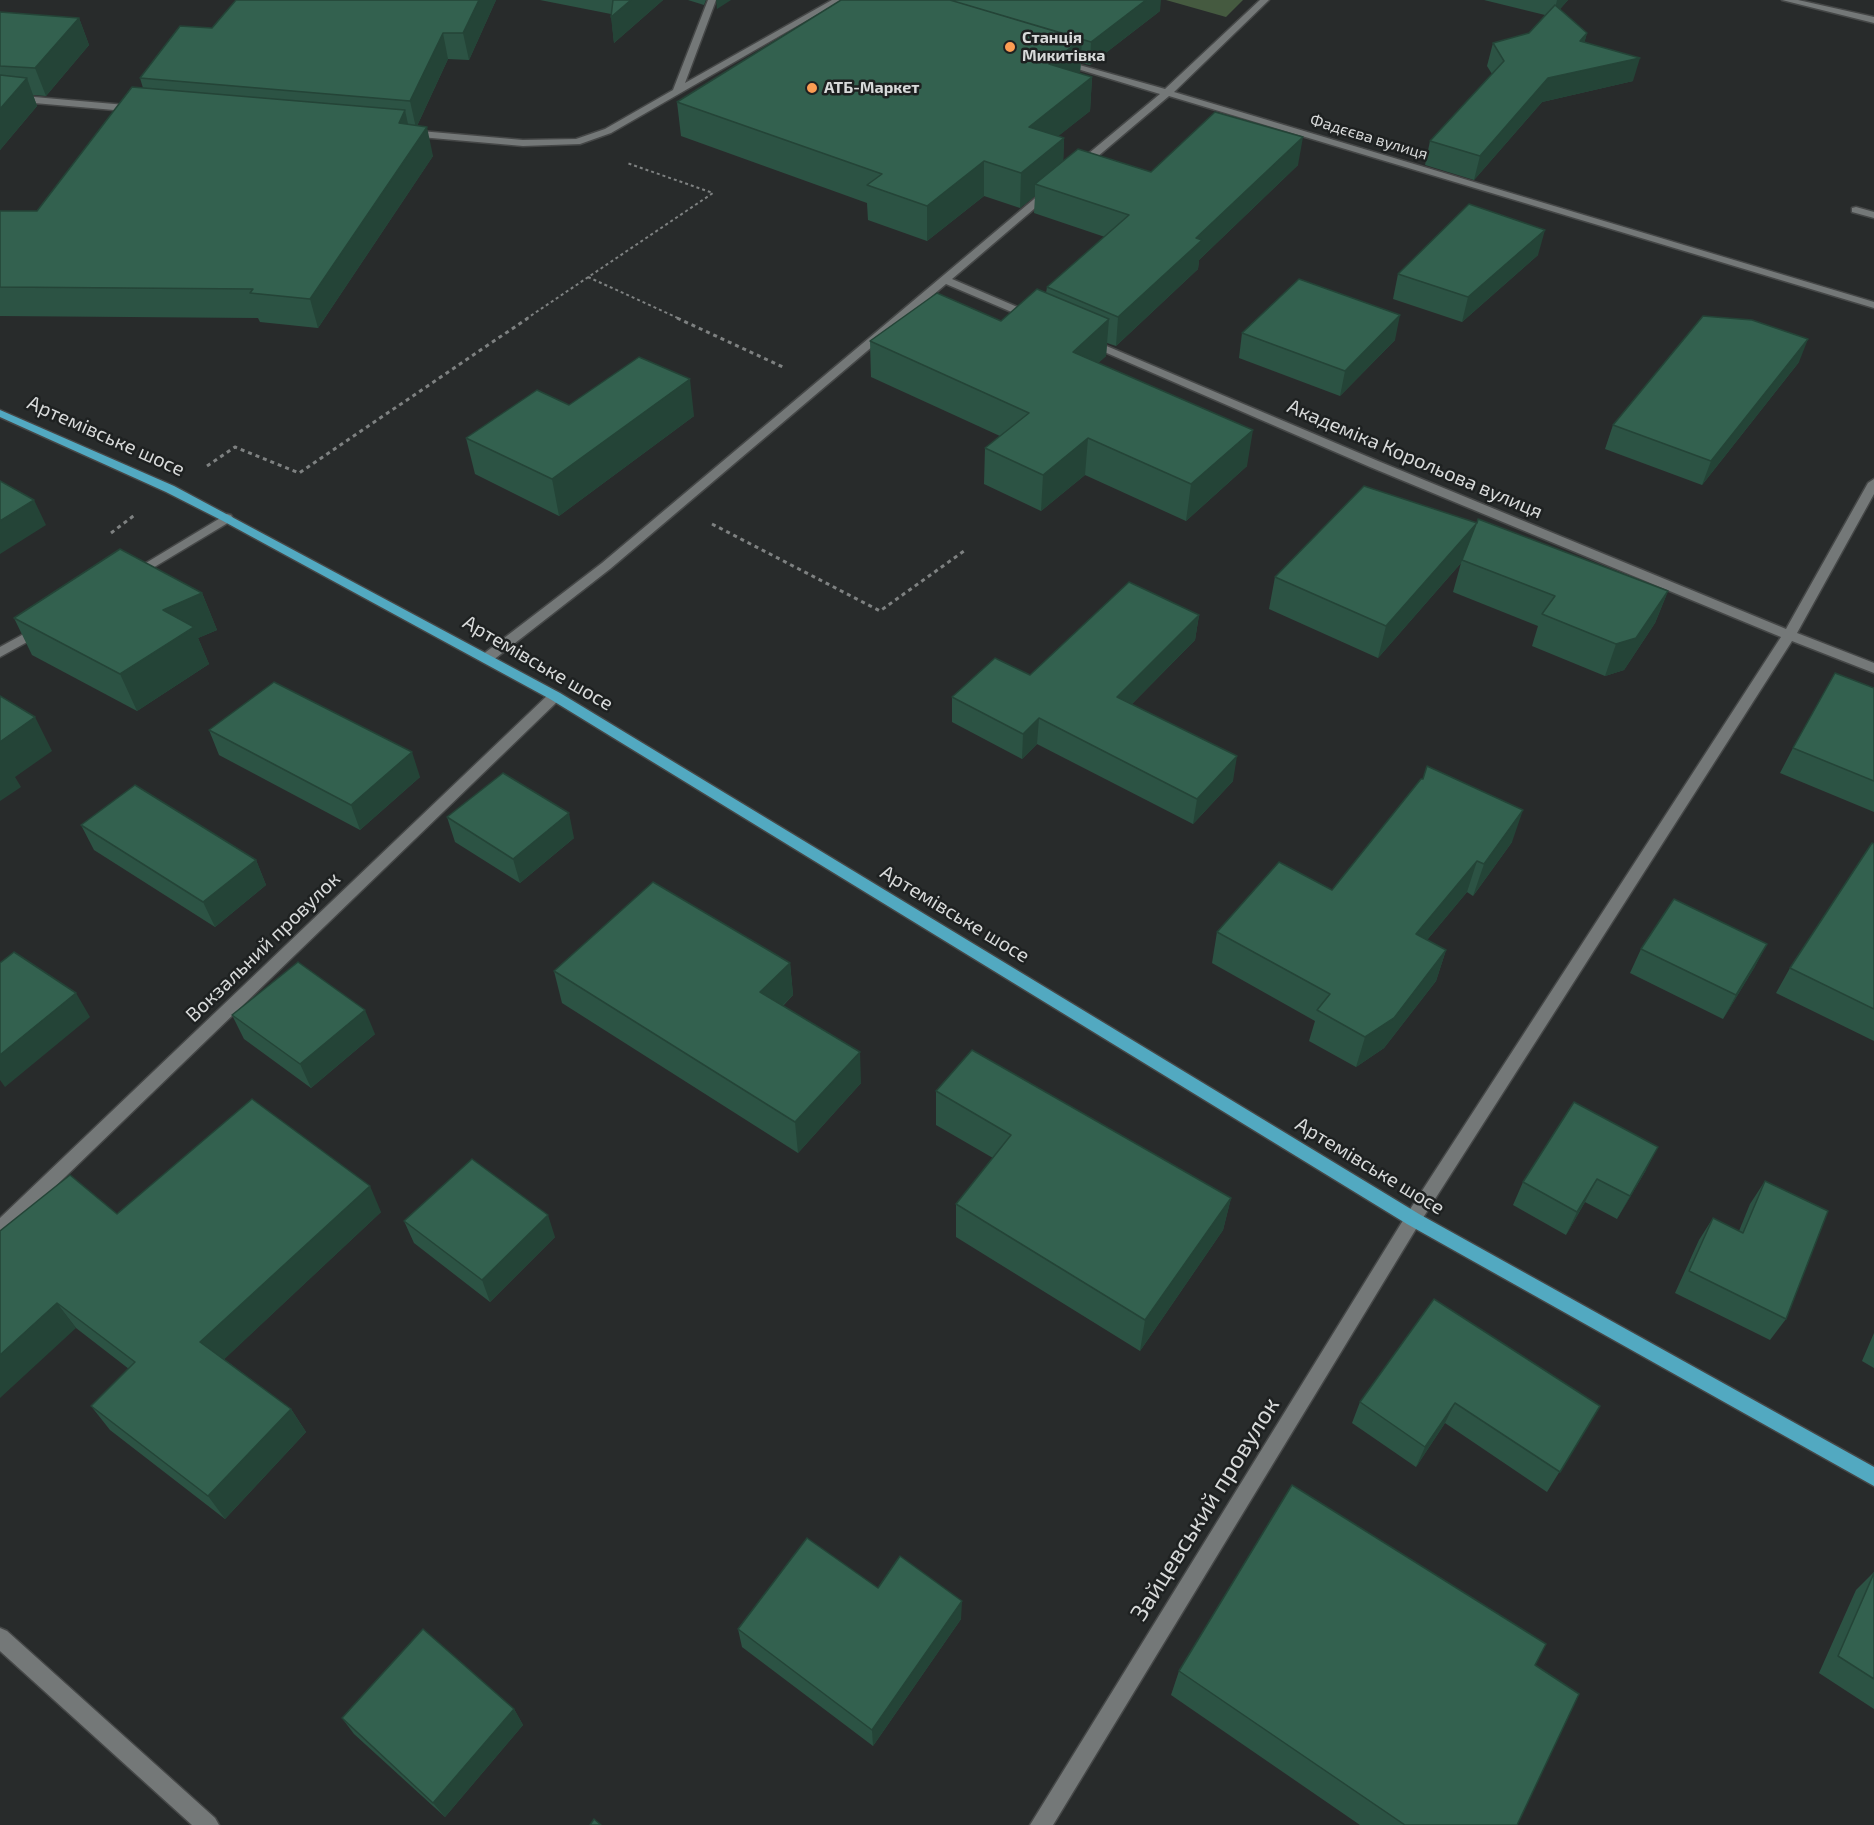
<!DOCTYPE html>
<html>
<head>
<meta charset="utf-8">
<style>
	body { margin:0 }
	canvas { display:block; background:#282b2b }
</style>
</head>
<body>
<canvas width="1874" height="1825"></canvas>
<script>
const c = document.querySelector('canvas').getContext('2d');
c.lineJoin = 'round';
function paint(path, color) { c.fillStyle = color; c.fill(path, 'evenodd'); }
const toPath = rows => new Path2D(rows.map(r => 'M' + r).join(''));
function trace(path, color, width, dash) { c.strokeStyle = color; c.lineWidth = width; c.lineCap = dash ? 'butt' : 'round'; c.setLineDash(dash || []); c.stroke(path); }
function drawText(font, color, halo, rows, align = 'center') {
  c.font = font + ' "Exo 2",sans-serif'; c.lineWidth = 5; c.setLineDash([]); c.textBaseline = 'middle'; c.strokeStyle = halo; c.fillStyle = color; for (const [text, x, y, turn = 0] of rows) {
    c.save(); c.translate(x, y); c.rotate((+turn || 0) * Math.PI / 180); c.textAlign = isNaN(turn) ? turn : align; if (halo) c.strokeText(text, 0, 0); c.fillText(text, 0, 0); c.restore();
  }
}
paint(toPath([
	[1166,0,1243,0,1226,17]
]), '#455a40');
const minor = toPath([
	[708,0,716,0,685,83,832,0,842,0,611,133,580,144,523,146,409,136,404,133,409,130,523,140,576,139,605,129,673,90,708,0],
	[1260,0,1269,0,1174,92,1874,302,1874,308,1169,96,1084,168,1076,168,1076,164,1160,94,1058,63,1058,59,1165,89,1260,0],
	[1782,0,1798,0,1874,17,1874,23,1782,0],
	[0,94,137,106,142,109,137,112,0,100,0,94],
	[1046,189,1055,191,952,279,1036,315,1036,319,1028,319,946,284,610,569,492,661,482,661,480,658,482,655,602,563,1046,189],
	[1856,207,1874,212,1874,218,1852,212,1852,208,1856,207],
	[1090,339,1378,461,1786,629,1868,483,1874,479,1874,494,1797,633,1874,663,1874,673,1792,641,1419,1224,1053,1825,1030,1825,1407,1214,1781,637,1370,467,1086,344,1086,340,1090,339],
	[227,514,231,515,233,518,231,521,136,578,128,578,126,575,227,514],
	[42,624,49,628,47,631,0,657,0,647,42,624],
	[555,691,562,696,560,699,6,1234,0,1237,0,1218,550,693,555,691],
	[0,1628,7,1631,215,1818,219,1825,192,1825,0,1651,0,1628]
]);
const major = toPath([
	[0,410,174,486,560,693,1419,1214,1874,1467,1874,1486,1407,1224,550,699,223,521,166,492,0,417,0,410]
]);
trace(minor, '#454747', 3);
trace(major, '#454747', 3);
trace(toPath([
	[588,277,680,319],
	[526,319,713,193,627,163]
]), '#7e8181', 2, [3, 3]);
trace(toPath([
	[677,318,785,368],
	[207,466,235,447,299,473,528,318],
	[712,524,880,611,964,551],
	[111,533,136,514]
]), '#7e8181', 3, [4, 4]);
paint(minor, '#747878');
paint(major, '#52a9c1');
paint(toPath([
	[496,0,469,60,448,59,417,126,433,156,318,328,260,322,258,318,0,316,0,211,37,211,143,88,140,78,212,28],
	[540,0,663,0,614,43,611,14],
	[688,0,706,0,704,5],
	[1484,0,1568,0,1560,9,1587,33,1584,43,1633,81,1542,102,1474,180,1425,165,1430,141,1492,74,1487,66,1493,43,1529,33,1545,15],
	[1160,11,1090,65,1081,63,1080,72,1079,73,1092,77,1090,111,1058,136,1064,138,1063,161,1151,172,1298,165,1199,260,1198,269,1116,346,1107,343,1106,356,1098,363,1247,466,1186,521,1085,475,1041,511,984,484,985,448,1000,436,871,377,870,341,1001,321,1046,293,1047,287,1105,237,1034,213,1035,196,1020,208,984,196,927,241,868,220,867,203,681,136,677,102],
	[0,12,79,18,89,45,46,96,33,95,37,106,0,150],
	[1538,255,1462,322,1393,299,1398,274],
	[1242,333,1395,340,1340,396,1239,358],
	[1799,362,1702,485,1605,449,1613,425],
	[569,405,694,416,559,516,475,474,466,438],
	[1364,486,1668,591,1655,623,1624,670,1605,676,1532,646,1538,626,1453,592,1461,563,1378,658,1269,609,1275,577],
	[202,593,217,630,198,638,209,664,137,711,32,655,14,618],
	[1199,615,1195,640,1132,704,1233,781,1193,824,1037,744,1022,759,952,722,952,697,1030,675],
	[1874,688,1874,812,1780,773,1793,748],
	[209,730,420,777,360,830,219,755],
	[447,817,574,838,520,883,455,842],
	[81,825,256,860,266,885,215,927,94,850],
	[1512,842,1473,896,1467,892,1427,940,1446,950,1436,981,1384,1048,1356,1067,1309,1041,1315,1021,1212,963,1217,932,1332,890],
	[1874,844,1874,1041,1776,993,1790,968],
	[1767,944,1754,968,1723,1019,1630,973,1641,949],
	[790,963,793,995,783,1006,861,1083,798,1153,562,1003,554,971],
	[232,1015,375,1034,311,1088,244,1039],
	[936,1091,1231,1198,1223,1230,1140,1351,956,1237,956,1204,993,1158,936,1125],
	[1646,1170,1617,1219,1585,1202,1566,1235,1513,1205,1523,1182],
	[1765,1181,1786,1319,1770,1340,1675,1293,1699,1240,1713,1218,1739,1231,1750,1204],
	[381,1212,224,1359,291,1409,306,1432,225,1519,110,1430,91,1406,129,1369,76,1328,0,1231,117,1214],
	[404,1221,555,1237,490,1302,414,1243],
	[1434,1299,1600,1406,1547,1492,1445,1423,1416,1467,1352,1423,1360,1402],
	[1874,1333,1874,1368,1862,1361],
	[1874,1572,1874,1709,1819,1673,1856,1590],
	[878,1588,961,1619,873,1746,742,1647,738,1629],
	[1535,1665,1517,1825,1360,1825,1171,1695,1179,1671],
	[514,1709,523,1725,445,1817,354,1734,342,1718]
]), '#2c5344');
paint(toPath([
	[479,0,496,0,469,60,463,33],
	[631,0,663,0,614,43,611,17],
	[716,0,731,0,717,9],
	[1146,0,1161,0,1160,11,1090,65,1091,42],
	[1557,0,1568,0,1553,17],
	[79,18,89,45,46,96,35,68],
	[443,33,448,59,416,128,410,101],
	[1587,33,1581,56,1580,41],
	[1082,39,1080,72,1048,98,1049,64],
	[1640,58,1633,81,1542,102,1474,180,1480,156,1548,78],
	[1092,77,1090,111,1027,161,1029,127],
	[27,78,37,106,0,150,0,109],
	[405,110,411,138,399,123],
	[427,127,433,156,318,328,310,299],
	[1303,137,1298,165,1199,260,1198,269,1116,346,1118,317,1196,238],
	[1064,138,1063,172,1035,184,1035,196,1020,208,1021,173],
	[984,161,984,196,927,241,927,206],
	[1545,230,1538,255,1462,322,1468,297],
	[1400,315,1395,340,1340,396,1345,371],
	[1109,319,1106,356,1071,388,1073,352],
	[1808,339,1799,362,1702,485,1711,461],
	[690,379,694,416,559,516,552,479],
	[1253,430,1247,466,1186,521,1191,484],
	[1088,438,1085,475,1041,511,1043,475],
	[34,500,46,525,0,554,0,521],
	[1476,524,1461,563,1378,658,1386,626],
	[1668,591,1655,623,1624,670,1605,676,1616,644],
	[202,593,217,630,198,638,209,664,137,711,120,674,163,610],
	[1199,615,1195,640,1114,722,1117,697],
	[35,717,52,751,15,777,21,787,0,801,0,742],
	[1039,718,1037,744,1022,759,1023,734],
	[412,752,420,777,360,830,351,805],
	[1237,756,1233,781,1193,824,1197,799],
	[1523,810,1512,842,1473,896,1484,864],
	[569,813,574,838,520,883,513,859],
	[256,860,266,885,215,927,203,902],
	[1477,861,1467,892,1406,965,1416,934],
	[1767,944,1754,968,1723,1019,1736,995],
	[1446,950,1436,981,1384,1048,1356,1067,1365,1037],
	[790,963,793,995,764,1024,760,992],
	[76,993,90,1017,5,1087,0,1080,0,1055],
	[365,1010,375,1034,311,1088,300,1064],
	[860,1052,861,1083,798,1153,795,1122],
	[1658,1147,1646,1170,1617,1219,1630,1196],
	[1597,1179,1585,1202,1566,1235,1577,1212],
	[370,1186,381,1212,216,1367,200,1342],
	[1231,1198,1223,1230,1140,1351,1145,1320],
	[548,1215,555,1237,490,1302,482,1280],
	[57,1303,76,1328,0,1398,0,1355],
	[1455,1403,1445,1423,1416,1467,1425,1447],
	[291,1409,306,1432,225,1519,208,1496],
	[962,1601,961,1619,873,1746,872,1730],
	[514,1709,523,1725,445,1817,433,1803]
]), '#244437');
const building = toPath([
	[236,0,479,0,463,33,443,33,410,101,140,78,180,26,212,28,236,0],
	[613,0,631,0,611,17,613,0],
	[841,0,950,0,1082,39,1049,64,1092,77,1029,127,1064,138,1021,173,984,161,927,206,867,185,882,174,677,102,841,0],
	[950,0,1146,0,1091,42,950,0],
	[1555,5,1587,33,1580,41,1640,58,1548,78,1480,156,1430,141,1504,61,1493,43,1529,33,1555,5],
	[0,12,79,18,35,68,0,66,0,12],
	[0,75,27,78,0,109,0,75],
	[132,87,405,110,399,123,427,127,310,299,250,293,253,289,0,287,0,211,37,211,132,87],
	[1215,112,1303,137,1196,238,1202,240,1118,317,1047,287,1129,215,1035,184,1078,149,1151,172,1215,112],
	[1469,204,1545,230,1468,297,1398,274,1469,204],
	[1299,279,1400,315,1345,371,1242,333,1299,279],
	[1037,289,1109,319,1073,352,1253,430,1191,484,1088,438,1043,475,985,448,1029,413,870,341,937,293,1001,321,1037,289],
	[1703,316,1752,320,1808,339,1711,461,1613,425,1703,316],
	[639,357,690,379,552,479,466,438,537,390,569,405,639,357],
	[0,481,34,500,0,521,0,481],
	[1364,486,1477,523,1478,519,1668,591,1636,638,1616,644,1542,614,1555,596,1462,560,1476,524,1386,626,1275,577,1364,486],
	[120,549,202,593,163,610,194,627,120,674,14,618,120,549],
	[1129,582,1199,615,1117,697,1237,756,1197,799,1039,718,1023,734,952,697,995,658,1030,675,1129,582],
	[1835,673,1874,688,1874,781,1793,748,1835,673],
	[274,682,412,752,351,805,209,730,274,682],
	[0,696,35,717,0,742,0,696],
	[1427,766,1523,810,1484,864,1477,861,1416,934,1446,950,1394,1018,1365,1037,1317,1010,1330,994,1217,932,1279,862,1332,890,1421,779,1423,779,1427,766],
	[503,773,569,813,513,859,447,817,503,773],
	[135,785,256,860,203,902,81,825,135,785],
	[1872,843,1874,844,1874,1009,1790,968,1872,843],
	[653,882,790,963,760,992,860,1052,795,1122,554,971,653,882],
	[1674,899,1767,944,1736,995,1641,949,1674,899],
	[14,952,76,993,0,1055,0,963,14,952],
	[298,962,365,1010,300,1064,232,1015,298,962],
	[972,1050,1231,1198,1145,1320,956,1204,1011,1135,936,1091,972,1050],
	[252,1099,370,1186,200,1342,291,1409,208,1496,91,1406,135,1362,57,1303,0,1355,0,1231,70,1175,117,1214,252,1099],
	[1574,1102,1658,1147,1630,1196,1597,1179,1577,1212,1523,1182,1574,1102],
	[472,1159,548,1215,482,1280,404,1221,472,1159],
	[1765,1181,1828,1211,1786,1319,1689,1271,1713,1218,1743,1233,1765,1181],
	[1434,1299,1600,1406,1560,1472,1455,1403,1425,1447,1360,1402,1434,1299],
	[1292,1485,1546,1644,1535,1665,1579,1694,1517,1825,1405,1825,1179,1671,1292,1485],
	[807,1538,878,1588,900,1556,962,1601,872,1730,738,1629,807,1538],
	[1874,1573,1874,1679,1838,1656,1874,1573],
	[423,1629,514,1709,433,1803,342,1718,423,1629],
	[594,1819,601,1825,590,1825,594,1819]
]);
paint(building, '#33614f');
trace(building, '#244437', 1.5);
for (const [x, y, r, color] of [
	[1010,47,6,"#fc9d53"],
	[812,88,6,"#fc9d53"]
]) { const dot = new Path2D(); dot.arc(x, y, r, 0, 2 * Math.PI); c.fillStyle = color; c.fill(dot); trace(dot, '#1e2121', 2); }
drawText('bold 16px', '#d8dada', '#1e2121', [
	["Станція",1022,38],
	["Микитівка",1022,56],
	["АТБ-Маркет",824,88]
], 'left');
drawText('16px', '#d8dada', '#1e2121', [
	["Фадєєва вулиця",1369,137,17]
]);
drawText('20px', '#d8dada', '#1e2121', [
	["Артемівське шосе",106,436,24],
	["Академіка Корольова вулиця",1415,459,23],
	["Артемівське шосе",538,663,30],
	["Артемівське шосе",955,914,31],
	["Вокзальний провулок",263,947,-44],
	["Артемівське шосе",1370,1166,31]
]);
drawText('24px', '#d8dada', '#1e2121', [
	["Зайцевський провулок",1205,1509,-58]
]);
</script>
</body>
</html>
